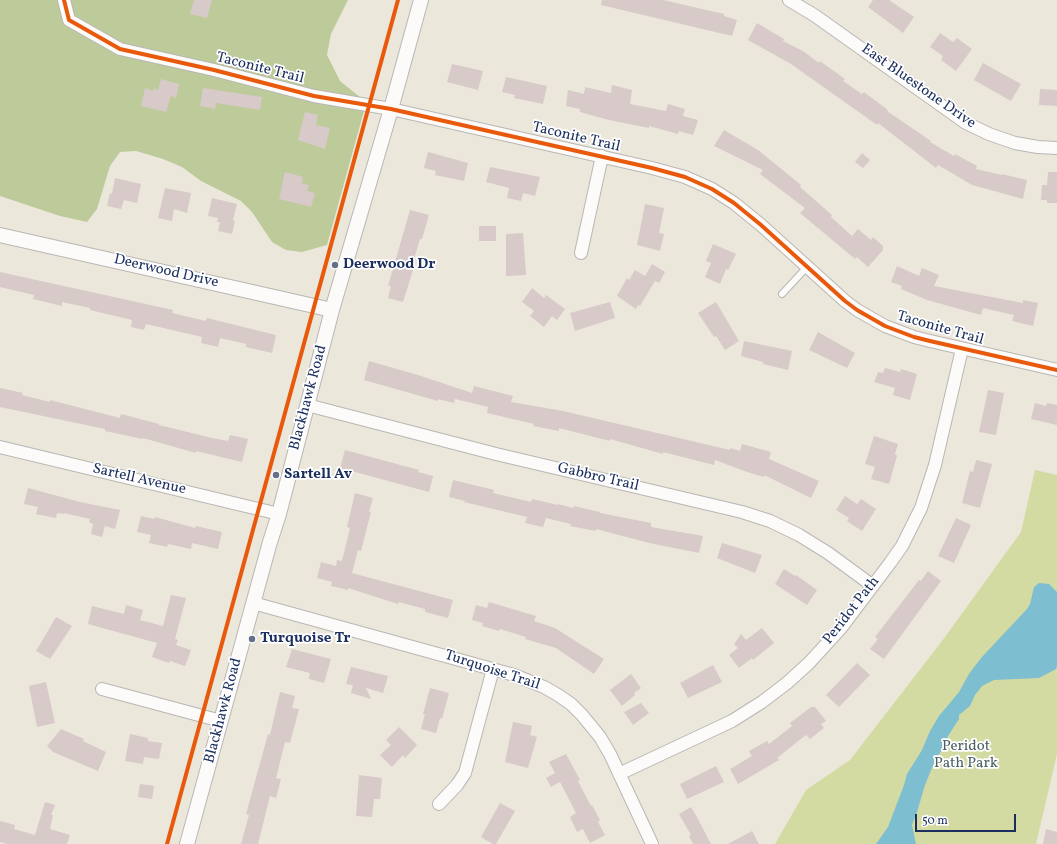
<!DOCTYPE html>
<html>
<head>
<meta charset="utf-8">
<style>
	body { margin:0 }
	#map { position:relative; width:1057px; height:844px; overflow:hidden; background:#ece7db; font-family:Vollkorn,serif }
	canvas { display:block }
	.scale { position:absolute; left:915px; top:814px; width:101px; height:18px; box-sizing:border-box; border:2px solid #1b2f5e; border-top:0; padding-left:5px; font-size:12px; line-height:14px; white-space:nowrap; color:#1b2f5e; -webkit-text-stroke:3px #fff; paint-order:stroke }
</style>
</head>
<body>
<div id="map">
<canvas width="1057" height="844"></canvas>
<div class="scale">50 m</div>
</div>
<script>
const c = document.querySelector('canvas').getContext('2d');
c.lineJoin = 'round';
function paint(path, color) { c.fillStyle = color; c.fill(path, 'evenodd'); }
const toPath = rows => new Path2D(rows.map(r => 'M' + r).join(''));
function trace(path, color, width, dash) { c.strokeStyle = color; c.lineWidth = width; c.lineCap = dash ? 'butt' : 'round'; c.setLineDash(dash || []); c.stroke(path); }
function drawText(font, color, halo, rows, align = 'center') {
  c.font = font + ' Vollkorn,serif'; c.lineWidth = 3.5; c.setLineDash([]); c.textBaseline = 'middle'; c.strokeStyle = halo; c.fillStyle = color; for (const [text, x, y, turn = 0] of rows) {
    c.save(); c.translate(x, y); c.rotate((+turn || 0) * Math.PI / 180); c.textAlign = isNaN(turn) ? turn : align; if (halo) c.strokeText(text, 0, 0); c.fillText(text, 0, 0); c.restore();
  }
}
paint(toPath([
	[1035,470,1057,475,1057,754,1036,844,775,844,806,790,850,760,942,641,1021,532]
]), '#d3dba3');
paint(toPath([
	[0,0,348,0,331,34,327,55,340,81,360,97,364,111,327,245,302,252,286,250,272,242,252,212,241,201,201,181,182,167,163,159,136,151,120,152,110,166,97,209,87,222,60,216,0,196]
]), '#bdcb9b');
paint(toPath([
	[1039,583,1049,584,1057,592,1057,666,1056,669,1039,678,994,680,982,686,975,695,970,706,959,715,959,719,948,736,945,746,936,758,925,785,917,812,912,825,916,844,876,844,888,827,904,785,907,774,922,750,930,731,939,716,959,692,969,674,981,658,1027,609,1030,604,1034,587]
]), '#7dbed0');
paint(toPath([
	[194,0,212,0,207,18,190,14],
	[602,0,663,0,724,14,724,16,737,20,732,36,601,5],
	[873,0,889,0,914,17,903,33,868,7],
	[757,23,784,39,783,41,803,51,819,63,820,61,845,79,843,81,862,94,864,92,888,110,887,111,931,141,930,142,954,156,955,154,977,166,976,169,1002,175,1002,174,1027,180,1023,199,972,185,938,165,936,168,878,123,877,125,791,64,748,40],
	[940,33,953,42,957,38,972,49,956,71,941,60,943,56,930,47],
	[983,63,1021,84,1011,101,974,80],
	[452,64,483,71,478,90,447,82],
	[506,77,547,86,543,104,514,98,515,95,502,92],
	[161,79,179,84,176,98,171,96,166,112,141,106,145,88,153,91,154,88,158,90],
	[612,85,632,90,630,104,666,111,668,104,685,109,683,116,698,120,693,135,679,131,678,134,649,126,649,128,609,120,580,112,580,109,566,106,568,90,584,94,585,87,611,93],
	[203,88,262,97,260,110,216,103,215,109,200,106],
	[1040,89,1057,90,1057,106,1039,105],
	[305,112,318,115,316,125,330,128,325,149,298,140],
	[724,130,758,150,801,185,800,187,832,215,831,217,852,236,858,229,871,240,873,237,883,246,883,250,868,267,857,257,855,259,800,213,805,208,760,174,763,170,714,146],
	[428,152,468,163,464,181,435,175,436,171,424,168],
	[862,153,870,160,863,168,855,162],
	[490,167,540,177,535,196,523,193,521,201,507,198,509,188,486,182],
	[285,172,303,177,302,184,309,185,307,191,315,193,311,207,279,199],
	[1048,172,1057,172,1057,203,1047,203,1047,200,1041,200,1042,185,1047,185],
	[115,178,141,184,137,203,124,200,121,209,107,206,110,193,112,194],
	[165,188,191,193,187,213,174,209,172,221,158,218],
	[212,198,237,204,233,220,235,221,232,234,218,231,220,222,217,222,218,218,208,216],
	[645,204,664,208,659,233,664,234,660,251,637,245],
	[410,210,429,215,422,239,420,239,412,266,414,267,403,302,388,298,391,286,388,286],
	[479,226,496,226,496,241,479,241],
	[523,233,526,275,506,276,506,234],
	[713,244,736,254,728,270,726,269,720,284,705,277,711,263,706,261],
	[652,264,665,272,659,283,655,281,640,306,638,305,636,309,617,296,627,278,629,280,635,270,645,276],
	[897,266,919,276,922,268,939,275,934,286,1023,303,1023,300,1038,303,1033,326,1012,321,1014,315,983,308,981,315,927,300,901,289,902,286,891,282],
	[0,272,173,310,172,313,206,321,207,318,276,335,272,353,246,347,246,344,220,338,218,347,201,343,202,337,146,324,144,330,131,327,132,320,90,310,90,308,62,302,62,306,33,299,34,295,0,287],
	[532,288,544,298,546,295,565,309,557,320,552,316,544,327,530,316,534,311,522,302],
	[610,302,615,318,575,331,570,313],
	[716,302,739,341,725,350,716,336,714,337,698,313],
	[818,332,855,353,847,368,809,350],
	[744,341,792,351,788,370,763,364,763,362,741,356],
	[369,361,418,375,472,393,474,386,513,396,511,402,563,411,730,450,730,448,740,451,742,444,771,452,769,459,819,481,811,498,764,475,764,477,747,472,715,460,714,465,663,452,663,454,610,439,610,441,559,428,559,431,533,426,534,424,487,413,488,407,455,399,454,403,438,399,438,401,364,380],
	[885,368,900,372,901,369,917,374,910,400,893,395,895,388,874,382,878,372,883,373],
	[0,388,23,393,22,395,50,402,50,400,120,418,121,414,159,424,159,425,212,438,228,441,230,435,248,439,242,462,196,451,196,453,143,438,143,439,105,431,105,429,0,407],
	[988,390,1004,393,996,435,979,432],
	[1035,403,1046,406,1047,403,1057,405,1057,425,1031,419],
	[874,436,898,444,895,454,897,456,889,484,871,479,875,467,865,464],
	[345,450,419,470,418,472,433,476,429,492,340,468],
	[976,460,992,464,980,508,962,503,970,471,973,472],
	[453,480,494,490,493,493,531,502,532,499,558,505,558,504,573,508,574,506,600,512,600,513,651,523,651,527,703,536,699,553,649,543,596,529,596,531,570,526,571,524,546,518,543,527,525,523,527,517,464,502,465,501,449,497],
	[28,488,80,502,120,510,115,529,105,526,102,537,91,534,93,524,89,522,90,519,64,513,64,514,57,513,56,518,36,514,38,507,24,504],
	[355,493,373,498,369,512,371,512,361,551,358,550,352,573,453,600,448,618,425,612,425,609,399,602,398,604,348,588,348,590,331,586,332,582,317,578,321,562,336,566,337,560,342,561,350,528,347,527],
	[845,496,857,504,861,499,876,509,862,531,847,521,849,518,836,510],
	[141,516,155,519,155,517,195,528,196,526,222,532,218,549,192,543,191,549,168,544,167,547,149,543,151,535,137,532],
	[956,518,971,525,954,563,938,556],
	[722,543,762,555,755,573,717,558],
	[784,569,795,576,796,575,817,590,807,605,775,584],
	[928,571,941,581,884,659,870,649,878,639,875,637,919,580,921,581],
	[171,595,186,598,175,639,178,640,176,645,191,650,185,666,170,661,169,663,152,657,157,643,88,624,92,606,124,614,126,605,143,610,140,620,163,626],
	[489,602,536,616,534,621,555,628,604,659,594,674,556,648,525,639,526,637,500,629,499,631,482,626,483,623,472,620,476,605,487,608],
	[56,617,72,626,50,659,36,651],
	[762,628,774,643,753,660,752,658,739,668,729,655,738,648,734,644,741,634,746,640],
	[292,649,331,659,324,683,309,679,310,673,286,667],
	[857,663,870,675,839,707,826,695],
	[713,665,722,682,688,698,680,683],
	[351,667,388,676,383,693,366,688,371,699,351,693,353,685,346,684],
	[631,674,641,688,634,693,635,695,622,706,610,690],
	[46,682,55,723,37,727,29,686],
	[430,688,449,693,442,719,440,718,436,733,421,729,425,714,423,714],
	[280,692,295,696,292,708,299,709,290,743,285,742,276,778,281,779,276,798,270,796,258,844,241,844,249,815,246,814,268,734,270,735],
	[641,703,649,713,633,725,624,712],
	[811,707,815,707,826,721,821,724,824,728,810,739,806,735,777,758,779,760,738,784,730,769,752,756,749,751,767,741,769,744,792,726,790,723],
	[513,722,532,726,530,735,537,737,528,768,505,762],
	[399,727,417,745,405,758,403,755,392,767,380,755,391,745,386,740],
	[61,729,84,739,83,741,106,752,98,771,53,752,47,746],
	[130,734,148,738,148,741,162,743,159,759,144,757,143,764,125,761],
	[566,754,580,780,578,781,591,806,592,805,600,820,598,822,605,835,590,843,583,829,577,832,570,817,576,813,560,782,551,787,546,778,555,773,549,762],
	[716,766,724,782,687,799,680,784],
	[359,775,382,778,380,799,374,799,372,817,356,816],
	[140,784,154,786,152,799,138,797],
	[45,802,55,805,51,815,53,815,50,829,70,835,67,844,8,844,0,842,0,821,15,825,14,829,35,835],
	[500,803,515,811,496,844,493,844,481,837],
	[691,807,698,819,711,844,693,844,689,836,691,835,679,814],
	[1046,829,1057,832,1057,844,1043,844],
	[752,831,759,844,728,844]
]), '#d7cac9');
const service = toPath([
	[782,294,807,267]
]);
const minor = toPath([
	[64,0,69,20,120,49,214,70,314,96,391,109,652,168,685,177,712,189,734,203,761,225,845,301,857,310,885,326,914,337,930,341,1057,370],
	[789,0,814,15,966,123,989,134,1015,143,1038,147,1057,148],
	[581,253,602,156],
	[307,405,496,454,742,512,770,521,799,535,828,553,873,586],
	[0,447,279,514],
	[253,603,514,675,544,687,558,695,571,704,582,715,600,737,610,754,652,844],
	[102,689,221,721],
	[619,774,732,721,762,702,787,683,809,663,841,628,890,563,902,546,921,508,935,465,962,349],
	[439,804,457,785,465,773,493,669]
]);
const tertiary = toPath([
	[0,235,332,310],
	[187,844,270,542,279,514,332,310,391,109,421,0]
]);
trace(service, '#b8b7b3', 8);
trace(minor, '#b8b7b3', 14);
trace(tertiary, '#b8b7b3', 16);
trace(service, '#fcfbfa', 6);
trace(minor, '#fcfbfa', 12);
trace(tertiary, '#fcfbfa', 14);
trace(toPath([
	[64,0,69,20,120,49,214,70,314,96,391,109,652,168,685,177,712,189,734,203,761,225,845,301,857,310,885,326,914,337,930,341,1057,370],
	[167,844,398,0]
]), '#e8590c', 4);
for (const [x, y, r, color] of [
	[335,265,4,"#646f8a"],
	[276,475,4,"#646f8a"],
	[252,639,4,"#646f8a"]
]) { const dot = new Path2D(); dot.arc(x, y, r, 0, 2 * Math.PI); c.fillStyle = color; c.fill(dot); trace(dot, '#fff', 1.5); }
drawText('15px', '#1b2f5e', '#fff', [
	["Taconite Trail",260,69,14],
	["East Bluestone Drive",918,87,35],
	["Taconite Trail",576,138,13],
	["Deerwood Drive",166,272,13],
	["Taconite Trail",940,329,16],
	["Blackhawk Road",309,398,-75],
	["Gabbro Trail",598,478,13],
	["Sartell Avenue",139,480,13],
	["Peridot Path",852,611,-52],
	["Turquoise Trail",492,671,18],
	["Blackhawk Road",224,711,-75]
]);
drawText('bold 15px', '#1b2f5e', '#fff', [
	["Deerwood Dr",343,265],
	["Sartell Av",284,475],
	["Turquoise Tr",260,639]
], 'left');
drawText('15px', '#4c6065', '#fff', [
	["Peridot",966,747],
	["Path Park",966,764]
]);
</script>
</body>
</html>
